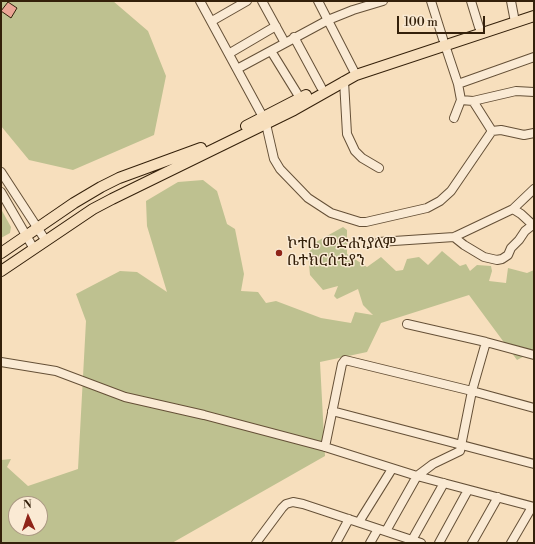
<!DOCTYPE html>
<html>
<head>
<meta charset="utf-8">
<style>
	body { margin:0 }
	#map { position:relative; width:535px; height:544px; overflow:hidden; background:#f7dfbd; font-family:"Libre Bodoni",serif }
	canvas { display:block }
	.frame { position:absolute; inset:0; border:2px solid #34200a; pointer-events:none }
	.north { position:absolute; left:8px; top:496px; width:40px; height:40px; box-sizing:border-box; background:#faead4; border:1px solid #ab9983; border-radius:50%; rotate:357deg; font-size:11px; font-weight:700; line-height:16px; text-align:center; color:#34200a }
	.north::after { content:''; display:block; margin:auto; width:14px; height:18px; background:#8f2418; clip-path:polygon(50% 0,100% 100%,50% 72%,0 100%) }
	.scale { position:absolute; left:397px; top:16px; width:88px; height:18px; box-sizing:border-box; border:2px solid #34200a; border-top:0; padding-left:5px; font-size:12px; line-height:14px; white-space:nowrap; color:#34200a; -webkit-text-stroke:3px #faead4; paint-order:stroke }
</style>
</head>
<body>
<div id="map">
<canvas width="535" height="544"></canvas>
<div class="frame"></div>
<div class="north">N</div>
<div class="scale">100 m</div>
</div>
<script>
const c = document.querySelector('canvas').getContext('2d');
c.lineJoin = 'round';
function paint(path, color) { c.fillStyle = color; c.fill(path, 'evenodd'); }
const toPath = rows => new Path2D(rows.map(r => 'M' + r).join(''));
function trace(path, color, width, dash) { c.strokeStyle = color; c.lineWidth = width; c.lineCap = dash ? 'butt' : 'round'; c.setLineDash(dash || []); c.stroke(path); }
function drawText(font, color, halo, rows, align = 'center') {
  c.font = font + ' "Libre Bodoni","Noto Serif Ethiopic",serif'; c.lineWidth = 3; c.setLineDash([]); c.textBaseline = 'middle'; c.strokeStyle = halo; c.fillStyle = color; for (const [text, x, y, turn = 0] of rows) {
    c.save(); c.translate(x, y); c.rotate((+turn || 0) * Math.PI / 180); c.textAlign = isNaN(turn) ? turn : align; if (halo) c.strokeText(text, 0, 0); c.fillText(text, 0, 0); c.restore();
  }
}
paint(toPath([
	[1,1,113,1,148,31,166,76,154,135,73,170,29,160,1,126],
	[203,180,217,191,227,224,235,229,244,274,241,291,258,292,266,303,276,301,321,318,351,323,355,312,373,315,363,305,358,289,337,299,334,296,338,286,323,290,310,275,308,254,316,242,343,227,347,230,347,254,367,267,381,257,396,271,403,270,407,259,419,257,428,265,442,251,460,266,466,264,470,271,477,265,491,266,492,271,489,281,506,283,508,268,527,273,534,270,534,351,517,360,469,295,381,323,367,352,320,362,325,456,172,543,1,543,1,460,11,459,7,467,28,486,78,469,86,321,76,294,120,271,137,272,167,292,147,226,146,201,178,182],
	[16,504,40,504,40,528,16,528],
	[1,209,11,227,10,233,1,238]
]), '#bec190');
const building = toPath([
	[8,2,17,8,11,18,1,11,8,2]
]);
paint(building, '#eba596');
trace(building, '#34200a', 1);
const minor = toPath([
	[200,1,263,117,266,124,274,159,280,169,308,198,331,213,360,222,366,222,427,208,440,201,451,191,492,131,501,130,524,135,534,133],
	[262,1,285,43],
	[318,1,356,75],
	[431,1,443,39],
	[471,1,479,27],
	[511,1,515,22],
	[212,21,247,1],
	[294,37,321,87],
	[445,45,458,84,461,100,454,118],
	[271,51,300,98],
	[230,53,276,26],
	[237,69,328,20,353,10,383,1],
	[344,81,347,134,355,151,362,158,379,168],
	[458,84,534,57],
	[461,100,473,101,516,91,534,92],
	[473,101,492,131],
	[1,172,46,241],
	[1,192,34,249],
	[513,209,521,214,533,225],
	[454,237,464,245,484,257,497,260,502,259,508,255,511,248,519,240,525,231,534,224],
	[379,242,454,237,513,209,534,189],
	[407,324,486,342,534,355],
	[1,362,56,371,125,397,204,415,325,447,417,476,534,507],
	[332,411,534,464],
	[325,447,342,364,345,360,472,391,534,408],
	[359,522,392,469],
	[386,531,417,476,433,464,460,451,472,391,486,342],
	[412,540,444,483],
	[256,543,282,508,286,504,293,502,303,504,421,543],
	[336,543,349,519],
	[370,543,378,529],
	[439,543,468,490],
	[472,543,498,497],
	[511,543,532,507]
]);
const major = toPath([
	[246,126,306,95],
	[1,253,74,203,101,187,119,178,201,148],
	[1,271,93,209,112,199,294,110,356,75,534,16]
]);
trace(minor, '#655037', 10);
trace(major, '#34200a', 12);
trace(minor, '#faead4', 8);
trace(major, '#f7dfbd', 10);
for (const [x, y, r, color] of [
	[279,253,4,"#8f2418"]
]) { const dot = new Path2D(); dot.arc(x, y, r, 0, 2 * Math.PI); c.fillStyle = color; c.fill(dot); trace(dot, '#faead4', 1.5); }
drawText('15px', '#34200a', '#faead4', [
	["ኮተቤ መድሐንያለም",287,244],
	["ቤተክርስቲያን",287,261]
], 'left');
</script>
</body>
</html>
